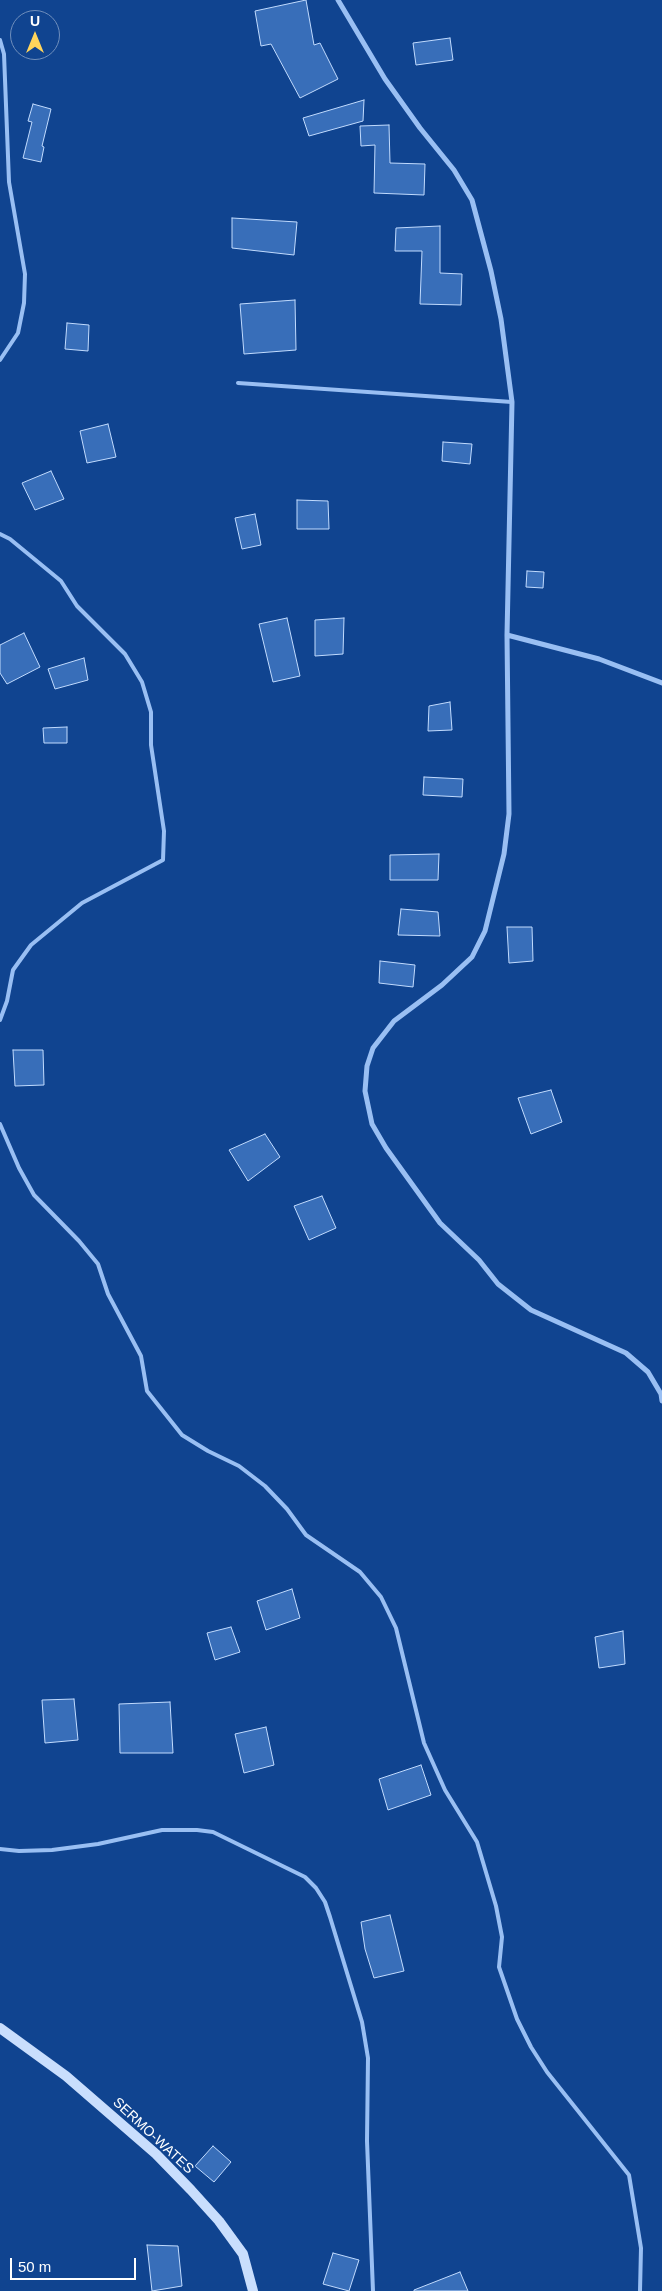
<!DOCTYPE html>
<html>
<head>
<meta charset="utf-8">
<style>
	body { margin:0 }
	#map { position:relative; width:662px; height:2291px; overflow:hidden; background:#104490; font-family:Helvetica,sans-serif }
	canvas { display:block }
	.north { position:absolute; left:10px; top:10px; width:50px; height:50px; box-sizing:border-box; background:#104490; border:1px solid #708fbc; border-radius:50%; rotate:0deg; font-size:14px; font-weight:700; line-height:20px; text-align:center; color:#fff }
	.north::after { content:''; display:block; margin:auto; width:18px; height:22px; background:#ffd45b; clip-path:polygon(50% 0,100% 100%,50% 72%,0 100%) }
	.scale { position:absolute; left:10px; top:2258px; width:126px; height:22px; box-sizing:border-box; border:2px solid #fff; border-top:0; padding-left:6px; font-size:15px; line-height:18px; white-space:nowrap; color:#fff; -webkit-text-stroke:4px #104490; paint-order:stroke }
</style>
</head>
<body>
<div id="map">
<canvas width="662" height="2291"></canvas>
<div class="north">U</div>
<div class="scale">50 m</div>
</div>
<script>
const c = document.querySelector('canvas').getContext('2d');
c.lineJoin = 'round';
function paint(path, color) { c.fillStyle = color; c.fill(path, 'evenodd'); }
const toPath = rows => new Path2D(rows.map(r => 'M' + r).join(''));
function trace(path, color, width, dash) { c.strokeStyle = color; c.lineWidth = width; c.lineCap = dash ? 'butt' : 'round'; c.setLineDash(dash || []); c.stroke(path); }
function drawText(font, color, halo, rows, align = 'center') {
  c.font = font + ' Helvetica,sans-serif'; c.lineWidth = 4; c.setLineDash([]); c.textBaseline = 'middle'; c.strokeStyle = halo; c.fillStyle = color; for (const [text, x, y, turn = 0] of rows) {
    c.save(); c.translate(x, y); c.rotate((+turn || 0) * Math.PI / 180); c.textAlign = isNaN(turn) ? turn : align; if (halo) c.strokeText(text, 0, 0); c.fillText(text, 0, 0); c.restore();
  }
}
const building = toPath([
	[306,0,314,45,320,43,338,79,300,98,271,44,261,46,255,11,306,0],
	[450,38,453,60,416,65,413,43,450,38],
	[364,100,363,121,309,136,303,118,364,100],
	[33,104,51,109,42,146,44,147,41,162,23,158,32,122,28,121,33,104],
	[389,125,390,163,425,164,424,195,374,193,375,145,361,146,360,126,389,125],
	[232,218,297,222,294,255,232,248,232,218],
	[440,226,440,273,462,274,461,305,420,304,422,251,395,251,396,228,440,226],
	[295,300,296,350,244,354,240,304,295,300],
	[67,323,89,325,88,351,65,349,67,323],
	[108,424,116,457,87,463,80,431,108,424],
	[443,442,472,444,470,464,442,461,443,442],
	[51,471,64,499,35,510,22,483,51,471],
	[297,500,328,501,329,529,297,529,297,500],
	[255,514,261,545,242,549,235,518,255,514],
	[527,571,544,572,543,588,526,587,527,571],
	[287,618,300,676,273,682,259,624,287,618],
	[344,618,343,654,315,656,315,620,344,618],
	[24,633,40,667,7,684,0,673,0,645,24,633],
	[84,658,88,680,55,689,48,669,84,658],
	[450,702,452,730,428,731,429,706,450,702],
	[67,727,67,743,44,743,43,728,67,727],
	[424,777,463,779,462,797,423,795,424,777],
	[439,854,438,880,390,880,390,855,439,854],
	[401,909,438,912,440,936,398,935,401,909],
	[507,927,532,927,533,961,509,963,507,927],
	[380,961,415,965,413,987,379,983,380,961],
	[13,1050,43,1050,44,1085,15,1086,13,1050],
	[551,1090,562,1122,531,1134,518,1098,551,1090],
	[265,1134,280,1157,248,1181,229,1150,265,1134],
	[322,1196,336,1228,309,1240,294,1206,322,1196],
	[292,1589,300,1618,266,1630,257,1601,292,1589],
	[231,1627,240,1652,215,1660,207,1633,231,1627],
	[623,1631,625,1664,599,1668,595,1637,623,1631],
	[74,1699,78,1740,45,1743,42,1700,74,1699],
	[170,1702,173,1753,120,1753,119,1704,170,1702],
	[266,1727,274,1765,244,1773,235,1734,266,1727],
	[421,1765,431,1795,388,1810,379,1779,421,1765],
	[390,1915,404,1971,374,1978,365,1949,361,1922,390,1915],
	[213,2146,231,2162,214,2182,195,2166,213,2146],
	[147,2245,178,2246,182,2286,152,2291,147,2245],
	[333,2253,359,2260,349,2291,323,2284,333,2253],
	[460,2272,468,2291,414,2291,414,2290,460,2272]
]);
paint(building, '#386eb9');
trace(building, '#c1dbfe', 1);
trace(toPath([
	[0,40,4,54,9,182,25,274,24,303,18,333,0,360],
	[238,383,512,402],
	[0,534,10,539,61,581,77,606,125,654,142,682,151,712,151,745,164,831,163,860,82,903,31,945,13,970,7,1001,0,1020],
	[0,1124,19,1168,34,1195,79,1241,98,1264,108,1294,141,1356,147,1391,182,1435,208,1451,239,1466,265,1486,287,1509,306,1535,360,1572,381,1597,396,1628,424,1743,445,1790,477,1842,496,1906,502,1937,499,1967,517,2019,531,2047,547,2072,629,2175,641,2248,640,2291],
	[0,1849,19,1851,52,1850,98,1844,162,1830,197,1830,213,1832,305,1877,316,1888,325,1902,330,1917,362,2022,368,2058,367,2141,373,2291]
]), '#99bff3', 4);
trace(toPath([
	[338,0,385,79,420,128,454,170,472,200,491,271,501,319,512,402,507,635,509,814,504,854,485,931,472,957,442,985,394,1021,373,1048,367,1066,365,1091,372,1124,386,1148,440,1223,479,1260,498,1284,531,1310,626,1353,648,1372,661,1394,662,1401],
	[507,635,599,659,662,683]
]), '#99bff3', 5);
trace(toPath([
	[0,2028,66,2076,156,2154,191,2190,219,2221,243,2254,253,2291]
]), '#c9defd', 10);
drawText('14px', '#fff', '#104490', [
	["SERMO-WATES",153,2136,43]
]);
</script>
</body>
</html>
